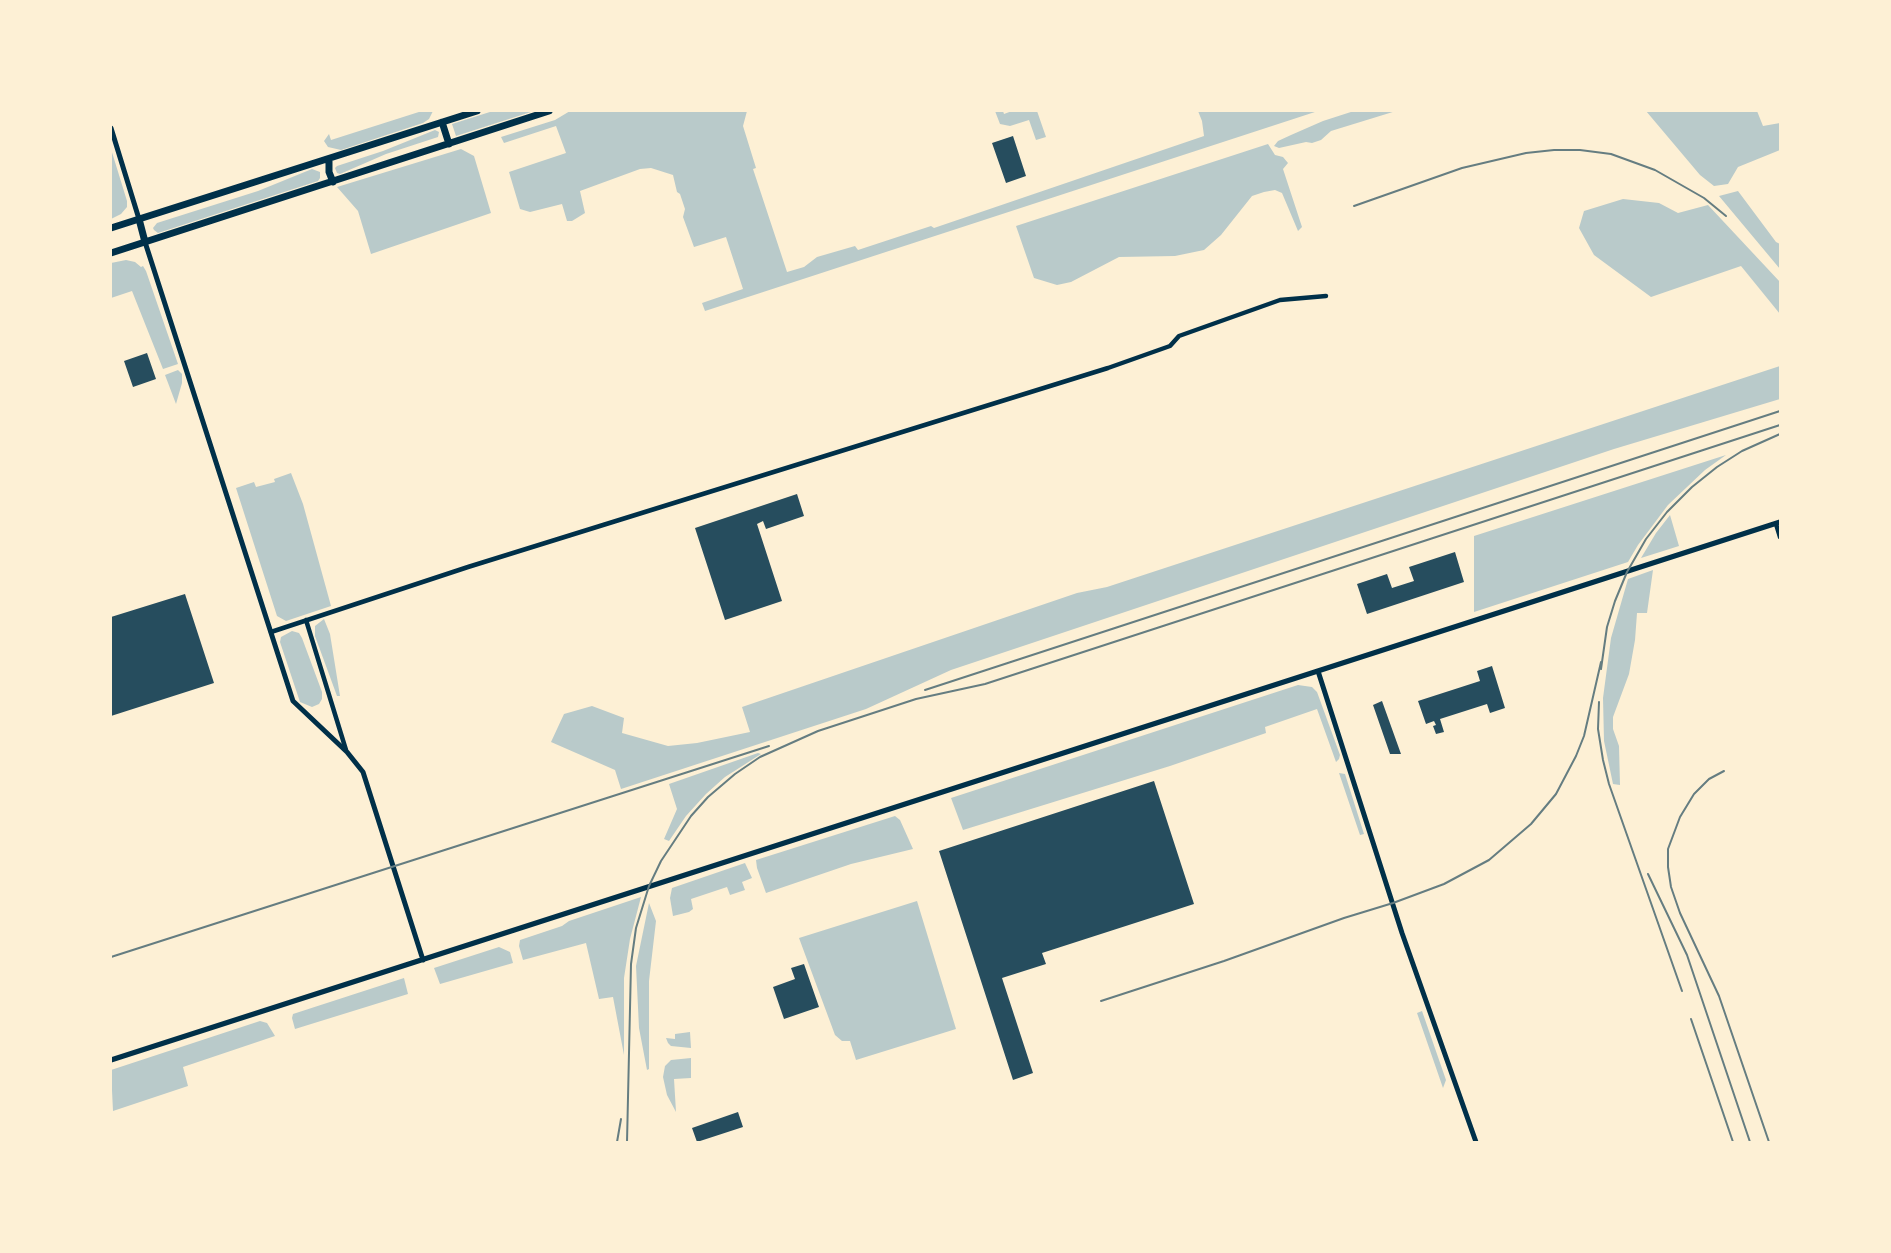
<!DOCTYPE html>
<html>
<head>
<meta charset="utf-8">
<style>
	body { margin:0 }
	#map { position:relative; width:1891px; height:1253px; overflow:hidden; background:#fdf0d5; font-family:"Roboto Condensed",sans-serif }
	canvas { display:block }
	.frame { position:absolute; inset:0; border:112px solid #fdf0d5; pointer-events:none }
</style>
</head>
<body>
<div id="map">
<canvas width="1891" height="1253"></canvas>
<div class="frame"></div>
</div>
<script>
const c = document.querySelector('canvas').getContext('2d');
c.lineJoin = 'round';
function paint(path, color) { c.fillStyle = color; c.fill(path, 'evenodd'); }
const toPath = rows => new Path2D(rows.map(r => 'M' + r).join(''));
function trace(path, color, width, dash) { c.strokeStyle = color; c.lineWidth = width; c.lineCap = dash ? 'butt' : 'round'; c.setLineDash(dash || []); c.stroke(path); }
paint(toPath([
	[422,111,433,111,429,119,423,123,341,150,328,147,324,141,329,134,331,140],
	[493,111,534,111,456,136,452,124],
	[570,111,747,111,743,126,756,168,753,169,787,272,804,267,817,257,855,246,858,250,931,226,934,228,1204,136,1202,121,1198,111,1318,111,705,311,702,303,743,289,726,237,694,247,683,217,685,209,680,194,677,192,673,175,651,168,640,169,580,191,585,213,572,221,567,221,562,204,530,212,520,209,509,172,566,153,556,126,504,143,501,137,555,120],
	[995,111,1003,111,1004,114,1012,111,1037,111,1046,137,1036,140,1029,120,1010,126,1000,124],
	[1354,111,1396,111,1331,131,1321,140,1312,143,1306,142,1279,148,1274,146,1278,141,1291,135,1323,121],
	[1646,111,1757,111,1763,126,1780,123,1780,150,1738,167,1728,184,1714,186,1700,175],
	[435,130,439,132,438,137,386,154,340,174,337,173,335,168,337,166,383,151],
	[1268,144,1275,155,1283,157,1288,163,1283,169,1302,227,1298,231,1282,193,1275,190,1264,192,1252,196,1221,235,1204,250,1175,256,1119,257,1071,282,1057,285,1034,278,1016,226],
	[111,149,127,201,127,207,121,214,111,219],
	[461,149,474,156,491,213,371,254,358,211,337,187],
	[312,169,320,172,320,178,318,181,158,233,154,230,153,228,157,223,258,191],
	[1738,191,1776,242,1780,244,1780,269,1719,196],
	[1623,199,1659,203,1678,213,1708,205,1780,282,1780,314,1741,266,1651,297,1594,255,1579,228,1584,211],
	[126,260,135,262,141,267,143,266,146,271,178,364,163,369,132,291,111,298,111,263],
	[1780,366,1780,399,1614,449,951,670,866,709,621,789,615,770,551,742,564,714,592,706,624,718,622,733,668,746,697,743,750,732,742,707,1077,593,1107,587,1238,544],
	[178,370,182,374,182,383,176,404,165,375],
	[1726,455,1705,470,1668,505,1638,545,1628,562,1474,612,1474,536],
	[291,473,303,504,331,606,286,621,277,616,236,488,254,482,256,487,275,482,274,479],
	[1670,515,1679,546,1641,558,1656,533],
	[1653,570,1647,613,1637,613,1635,640,1629,674,1613,717,1613,729,1619,746,1620,785,1613,784,1604,741,1603,698,1611,638,1628,579],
	[324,619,330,634,340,696,337,696,315,636,315,626],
	[292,631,299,633,302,638,322,692,322,699,319,704,312,707,300,702,280,642,281,637],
	[1298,685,1312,687,1317,692,1340,755,1339,759,1336,762,1317,709,1265,727,1266,733,1170,766,963,830,951,798],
	[758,753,761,754,725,777,706,794,686,816,669,841,664,839,677,809,669,784],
	[1339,773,1345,774,1364,834,1360,835],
	[895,816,900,820,913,849,851,864,766,893,757,868,756,860],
	[745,863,752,878,742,882,745,890,730,895,727,887,691,899,693,909,689,912,673,916,670,898,672,888],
	[641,897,630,939,624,978,624,1055,613,997,599,999,586,943,523,960,519,946,520,940,562,926,569,921],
	[917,901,956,1029,856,1060,850,1041,842,1041,835,1035,799,938],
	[649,903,656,921,649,981,649,1069,647,1070,639,1028,636,966],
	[499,947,510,952,513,963,440,984,434,968],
	[404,978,408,994,295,1029,292,1018,293,1014],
	[1422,1011,1446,1080,1443,1088,1417,1013],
	[260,1021,267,1023,275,1036,183,1067,188,1086,113,1111,111,1070],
	[690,1032,691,1048,671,1046,668,1043,666,1038,675,1039,675,1034],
	[691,1058,691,1078,674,1079,676,1112,667,1095,663,1077,665,1066,671,1060]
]), '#b9caca');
paint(toPath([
	[1013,136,1026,176,1006,183,992,143],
	[147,353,156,379,133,387,124,361],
	[797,494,804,516,766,529,763,521,757,524,782,601,725,620,695,528],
	[1455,552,1464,582,1367,614,1357,584,1387,574,1392,588,1414,581,1409,567],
	[185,594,214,683,111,716,111,617],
	[1492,666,1505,708,1490,713,1487,704,1440,719,1444,732,1436,734,1433,726,1436,725,1434,721,1426,724,1418,701,1480,681,1477,671],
	[1382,701,1401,754,1390,754,1373,705],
	[1154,781,1194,904,1042,953,1046,964,1002,978,1033,1073,1013,1080,939,851],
	[804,964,819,1007,784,1019,773,987,795,979,791,968],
	[738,1112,743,1127,697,1142,692,1128]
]), '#264d5e');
trace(toPath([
	[1776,524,1780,537],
	[306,620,346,750],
	[271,632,468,567,1108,368,1170,346,1179,336,1280,300,1326,296]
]), '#003049', 4.5);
trace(toPath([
	[111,128,139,219],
	[145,242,293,701,347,752,363,772,423,960],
	[1318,671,1402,933,1476,1142],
	[111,1060,1780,522]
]), '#003049', 5);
trace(toPath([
	[442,122,449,144],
	[329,159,329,172,333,182],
	[139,219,145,242],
	[111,228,477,111],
	[111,253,549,111]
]), '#003049', 7);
trace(toPath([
	[1354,206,1462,168,1526,153,1554,150,1580,150,1611,154,1655,170,1704,198,1726,216],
	[1601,669,1607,627,1615,601,1627,572,1646,539,1667,512,1692,487,1717,467,1742,451,1780,434],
	[925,690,1780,411],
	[1599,702,1598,729,1603,760,1609,784,1682,991],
	[1724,771,1709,779,1694,794,1680,817,1668,849,1668,867,1671,887,1680,913,1719,996,1769,1142],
	[1648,874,1687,955,1750,1142],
	[111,957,769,746],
	[1101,1001,1224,961,1344,918,1393,903,1444,884,1489,860,1531,824,1556,794,1576,756,1584,736,1601,662],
	[1691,1019,1733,1142],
	[617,1142,621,1119],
	[627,1142,631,964,636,928,649,886,661,861,691,816,708,797,735,774,760,757,818,731,864,716,916,699,985,684,1780,425]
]), '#657d81', 2);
</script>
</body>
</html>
